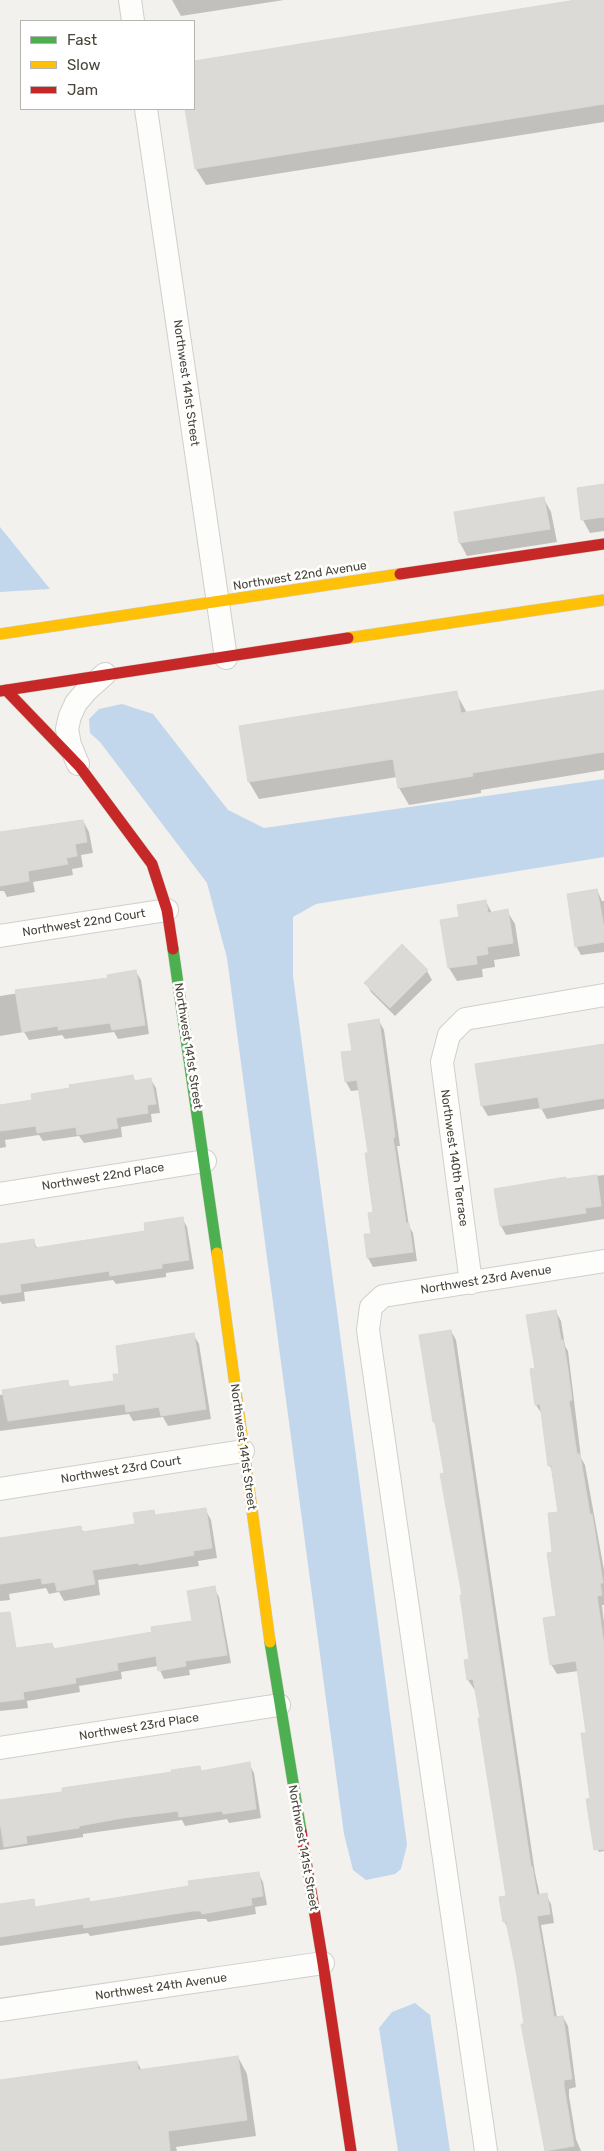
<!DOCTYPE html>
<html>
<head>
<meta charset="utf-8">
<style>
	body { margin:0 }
	#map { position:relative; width:604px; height:2151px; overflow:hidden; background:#f2f1ed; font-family:Rubik,sans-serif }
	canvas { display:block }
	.legend { position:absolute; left:20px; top:20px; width:175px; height:90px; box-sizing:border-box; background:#fff; border:1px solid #b6b4b0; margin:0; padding:6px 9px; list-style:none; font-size:15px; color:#484439 }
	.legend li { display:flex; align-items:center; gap:10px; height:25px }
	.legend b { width:25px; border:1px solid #b6b4b0 }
</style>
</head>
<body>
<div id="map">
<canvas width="604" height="2151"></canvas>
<ul class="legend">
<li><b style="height:6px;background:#4caf50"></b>Fast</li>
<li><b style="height:6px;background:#ffc107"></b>Slow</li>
<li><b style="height:6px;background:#c62828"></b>Jam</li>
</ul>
</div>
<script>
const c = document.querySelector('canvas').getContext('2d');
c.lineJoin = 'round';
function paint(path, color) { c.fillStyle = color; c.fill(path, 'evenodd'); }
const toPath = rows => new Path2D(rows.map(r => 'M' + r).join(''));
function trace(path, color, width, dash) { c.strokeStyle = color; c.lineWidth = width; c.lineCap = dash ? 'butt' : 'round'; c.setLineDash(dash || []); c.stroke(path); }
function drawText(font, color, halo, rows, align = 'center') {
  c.font = font + ' Rubik,sans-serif'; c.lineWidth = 5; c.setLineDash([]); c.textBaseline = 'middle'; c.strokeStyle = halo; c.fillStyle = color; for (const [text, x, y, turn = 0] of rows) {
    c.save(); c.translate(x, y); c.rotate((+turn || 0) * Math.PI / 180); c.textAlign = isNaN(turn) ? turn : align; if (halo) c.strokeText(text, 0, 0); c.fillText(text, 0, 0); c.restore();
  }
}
paint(toPath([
	[0,527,50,589,0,592],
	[122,704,153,714,228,810,264,828,604,779,604,857,316,904,293,917,293,976,407,1845,401,1869,395,1874,366,1880,353,1870,344,1834,227,958,207,883,100,742,90,733,89,719,99,709],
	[415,2003,430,2015,450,2151,398,2151,379,2028,392,2012]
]), '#c2d6ec');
paint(toPath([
	[172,0,284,0,181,16],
	[584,0,604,0,604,122,206,185,196,169,187,109,194,109,194,62],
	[604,485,604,531,590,533,583,520],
	[544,499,551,512,557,542,467,556,460,543],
	[604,691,604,770,481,790,481,793,409,805,399,788,397,777,259,799,249,782,241,727,456,693,467,713],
	[83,821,89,832,93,853,81,855,83,867,72,869,73,875,33,882,35,892,7,897,4,891,0,891,0,833],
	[597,890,602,901,604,901,604,952,581,955,576,946],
	[486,902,492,913,507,911,515,924,520,956,494,960,495,967,482,969,483,977,457,981,449,968],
	[427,971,432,980,395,1016,371,992,366,983],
	[136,972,141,980,149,1034,118,1039,114,1032,65,1039,62,1035,29,1040,24,1032,0,1036,0,996,109,979],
	[379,1021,384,1030,400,1146,397,1146,409,1226,413,1233,417,1261,373,1267,368,1258,375,1213,369,1154,360,1090,351,1091,346,1082,342,1053,353,1052],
	[604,1045,604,1109,547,1119,541,1108,488,1116,482,1106],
	[133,1077,136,1082,151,1080,156,1088,160,1113,151,1114,152,1122,121,1127,122,1137,84,1143,79,1136,43,1141,39,1135,5,1140,6,1147,0,1148,0,1106,33,1101],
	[604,1175,604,1219,506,1235,501,1226,566,1180],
	[182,1218,187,1227,194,1269,166,1273,166,1277,116,1284,113,1280,24,1292,25,1301,2,1304,0,1301,0,1245,33,1241,38,1249,147,1232],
	[556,1312,561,1321,565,1346,568,1351,581,1458,585,1465,604,1570,604,1605,602,1605,604,1622,604,1851,599,1852,594,1842,588,1734,578,1671,557,1674,551,1664,557,1617,554,1554,560,1513,554,1473,549,1465,542,1414,536,1405,536,1369],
	[451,1331,456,1340,535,1873,540,1896,546,1895,551,1904,554,1923,541,1925,557,2018,563,2017,568,2026,576,2087,569,2089,569,2096,576,2139,581,2151,545,2151,523,2025,526,2025,509,1930,504,1921,508,1897,476,1688,474,1689,468,1680,471,1660,463,1596,438,1429,434,1422],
	[193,1334,199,1344,211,1419,168,1426,163,1417,133,1421,129,1414,0,1431,0,1395,67,1382,71,1388,115,1382,121,1375],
	[205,1509,211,1520,217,1558,198,1561,199,1566,98,1580,100,1595,64,1601,59,1592,49,1594,46,1588,9,1594,10,1600,0,1601,0,1540,80,1527,84,1533,136,1525,153,1511,156,1516],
	[214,1588,219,1597,231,1663,189,1670,190,1675,164,1679,158,1666,121,1672,122,1679,79,1686,80,1692,27,1701,28,1708,0,1711,0,1646,14,1645,17,1649,52,1644,55,1650,153,1633,193,1622],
	[249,1764,254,1773,261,1818,229,1823,227,1819,185,1826,182,1820,83,1834,83,1837,0,1850,0,1801,64,1793,199,1767,202,1772],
	[258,1873,263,1882,267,1905,255,1907,256,1914,208,1922,206,1919,199,1919,90,1936,88,1933,0,1946,0,1913,89,1899,91,1903,191,1887],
	[238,2057,247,2074,256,2136,176,2147,177,2151,0,2151,0,2082,137,2062,142,2071]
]), '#0003');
const building = toPath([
	[576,0,604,0,604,104,195,169,185,109,194,109,194,61,576,0],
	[604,484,604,517,581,520,577,488,604,484],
	[544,497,550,529,459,543,454,512,544,497],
	[604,690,604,752,472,773,473,776,398,788,393,759,248,782,239,726,457,691,461,713,604,690],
	[83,820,87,842,75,844,77,856,66,858,68,864,28,871,29,881,0,886,0,832,83,820],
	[597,889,604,928,604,942,575,947,567,894,597,889],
	[486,900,488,913,508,909,513,943,487,947,488,954,476,956,477,964,448,968,440,920,459,917,457,905,486,900],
	[402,944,428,970,390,1008,364,983,402,944],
	[136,970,145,1025,112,1030,110,1023,58,1030,58,1026,22,1032,15,990,108,978,107,975,136,970],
	[379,1019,395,1137,393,1138,406,1223,409,1223,413,1252,367,1258,364,1234,371,1234,368,1213,373,1212,365,1153,368,1153,357,1080,345,1082,341,1052,352,1051,348,1024,379,1019],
	[604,1044,604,1098,540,1109,538,1097,481,1106,475,1064,604,1044],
	[133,1075,134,1081,151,1078,156,1104,147,1105,148,1113,116,1118,118,1128,77,1135,76,1127,37,1133,36,1126,0,1131,0,1105,32,1100,31,1094,70,1088,69,1085,133,1075],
	[597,1175,601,1206,585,1208,586,1213,500,1226,494,1189,566,1177,566,1179,597,1175],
	[183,1217,189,1260,162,1264,162,1268,110,1276,109,1271,20,1284,21,1292,0,1295,0,1244,34,1239,35,1248,145,1231,144,1223,183,1217],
	[556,1310,561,1340,563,1340,567,1363,572,1400,569,1401,577,1454,580,1454,590,1515,592,1514,603,1583,600,1583,602,1595,597,1596,604,1645,604,1849,594,1850,586,1799,590,1798,581,1733,586,1733,576,1661,550,1665,543,1618,556,1616,547,1553,552,1552,548,1513,558,1512,551,1465,548,1466,540,1404,535,1405,530,1369,535,1368,526,1315,556,1310],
	[451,1330,531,1867,532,1866,537,1895,547,1893,550,1914,537,1916,554,2017,563,2016,572,2079,564,2080,564,2086,574,2146,545,2151,521,2024,524,2024,516,1970,506,1921,503,1922,499,1897,506,1896,478,1718,480,1718,473,1679,467,1680,464,1660,469,1659,460,1595,462,1595,440,1474,444,1473,435,1422,433,1422,419,1335,451,1330],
	[194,1333,206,1409,161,1416,159,1407,126,1412,125,1404,117,1405,8,1421,2,1390,68,1380,69,1387,114,1381,113,1374,119,1374,116,1346,194,1333],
	[206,1508,212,1548,193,1551,194,1555,139,1565,138,1563,92,1570,95,1584,57,1591,55,1582,42,1584,41,1578,0,1584,0,1538,81,1526,82,1532,135,1524,133,1513,154,1510,155,1515,206,1508],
	[215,1586,227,1655,185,1661,186,1666,158,1671,156,1656,117,1663,118,1670,75,1678,76,1683,23,1692,24,1699,0,1702,0,1613,10,1612,16,1648,52,1643,53,1649,152,1632,151,1627,192,1621,187,1591,215,1586],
	[250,1762,256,1809,223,1814,222,1811,179,1817,178,1811,123,1818,79,1826,79,1828,26,1836,27,1843,4,1847,0,1822,0,1800,62,1792,62,1788,172,1772,171,1770,200,1766,201,1771,250,1762],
	[259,1872,263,1896,251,1898,252,1905,202,1914,201,1911,193,1911,84,1928,83,1924,0,1937,0,1904,34,1899,35,1907,89,1898,90,1902,189,1886,188,1881,259,1872],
	[238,2056,247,2120,168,2131,170,2151,0,2151,0,2080,137,2061,138,2070,238,2056]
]);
paint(building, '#dcdad6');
trace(building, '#dad8d3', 1);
const street = toPath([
	[130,0,133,21],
	[146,109,226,658],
	[78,764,70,745,67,729,70,716,76,703,87,690,105,674],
	[0,936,167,910],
	[0,1194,205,1161],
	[471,1283,442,1062,449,1035,465,1019,604,995],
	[0,1489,243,1451],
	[0,1748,279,1705],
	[0,2010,323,1963],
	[486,2151,368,1330,371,1307,383,1296,604,1261]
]);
const fast = toPath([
	[173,949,217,1253],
	[270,1642,301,1831]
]);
const slow = toPath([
	[0,634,400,574],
	[348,638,604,600],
	[217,1253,270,1642]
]);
const jam = toPath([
	[400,574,604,544],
	[6,690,80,767,152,864,167,910,173,949],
	[0,691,348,638],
	[301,1831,323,1963,351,2151]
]);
trace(street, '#d0cfcb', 24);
trace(fast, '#d0cec4', 12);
trace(slow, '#d0cec4', 12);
trace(jam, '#d0cec4', 12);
trace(street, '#fdfdfc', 22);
trace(fast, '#4caf50', 11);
trace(slow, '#ffc107', 11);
trace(jam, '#c62828', 11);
drawText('12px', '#484439', '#fff', [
	["Northwest 141st Street",186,383,82],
	["Northwest 22nd Avenue",300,576,-9],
	["Northwest 22nd Court",84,923,-9],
	["Northwest 141st Street",188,1046,81],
	["Northwest 140th Terrace",454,1158,82],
	["Northwest 22nd Place",103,1177,-9],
	["Northwest 23rd Avenue",486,1280,-9],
	["Northwest 141st Street",243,1447,82],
	["Northwest 23rd Court",121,1470,-9],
	["Northwest 23rd Place",139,1727,-9],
	["Northwest 141st Street",303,1848,80],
	["Northwest 24th Avenue",161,1987,-8]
]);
</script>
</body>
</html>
